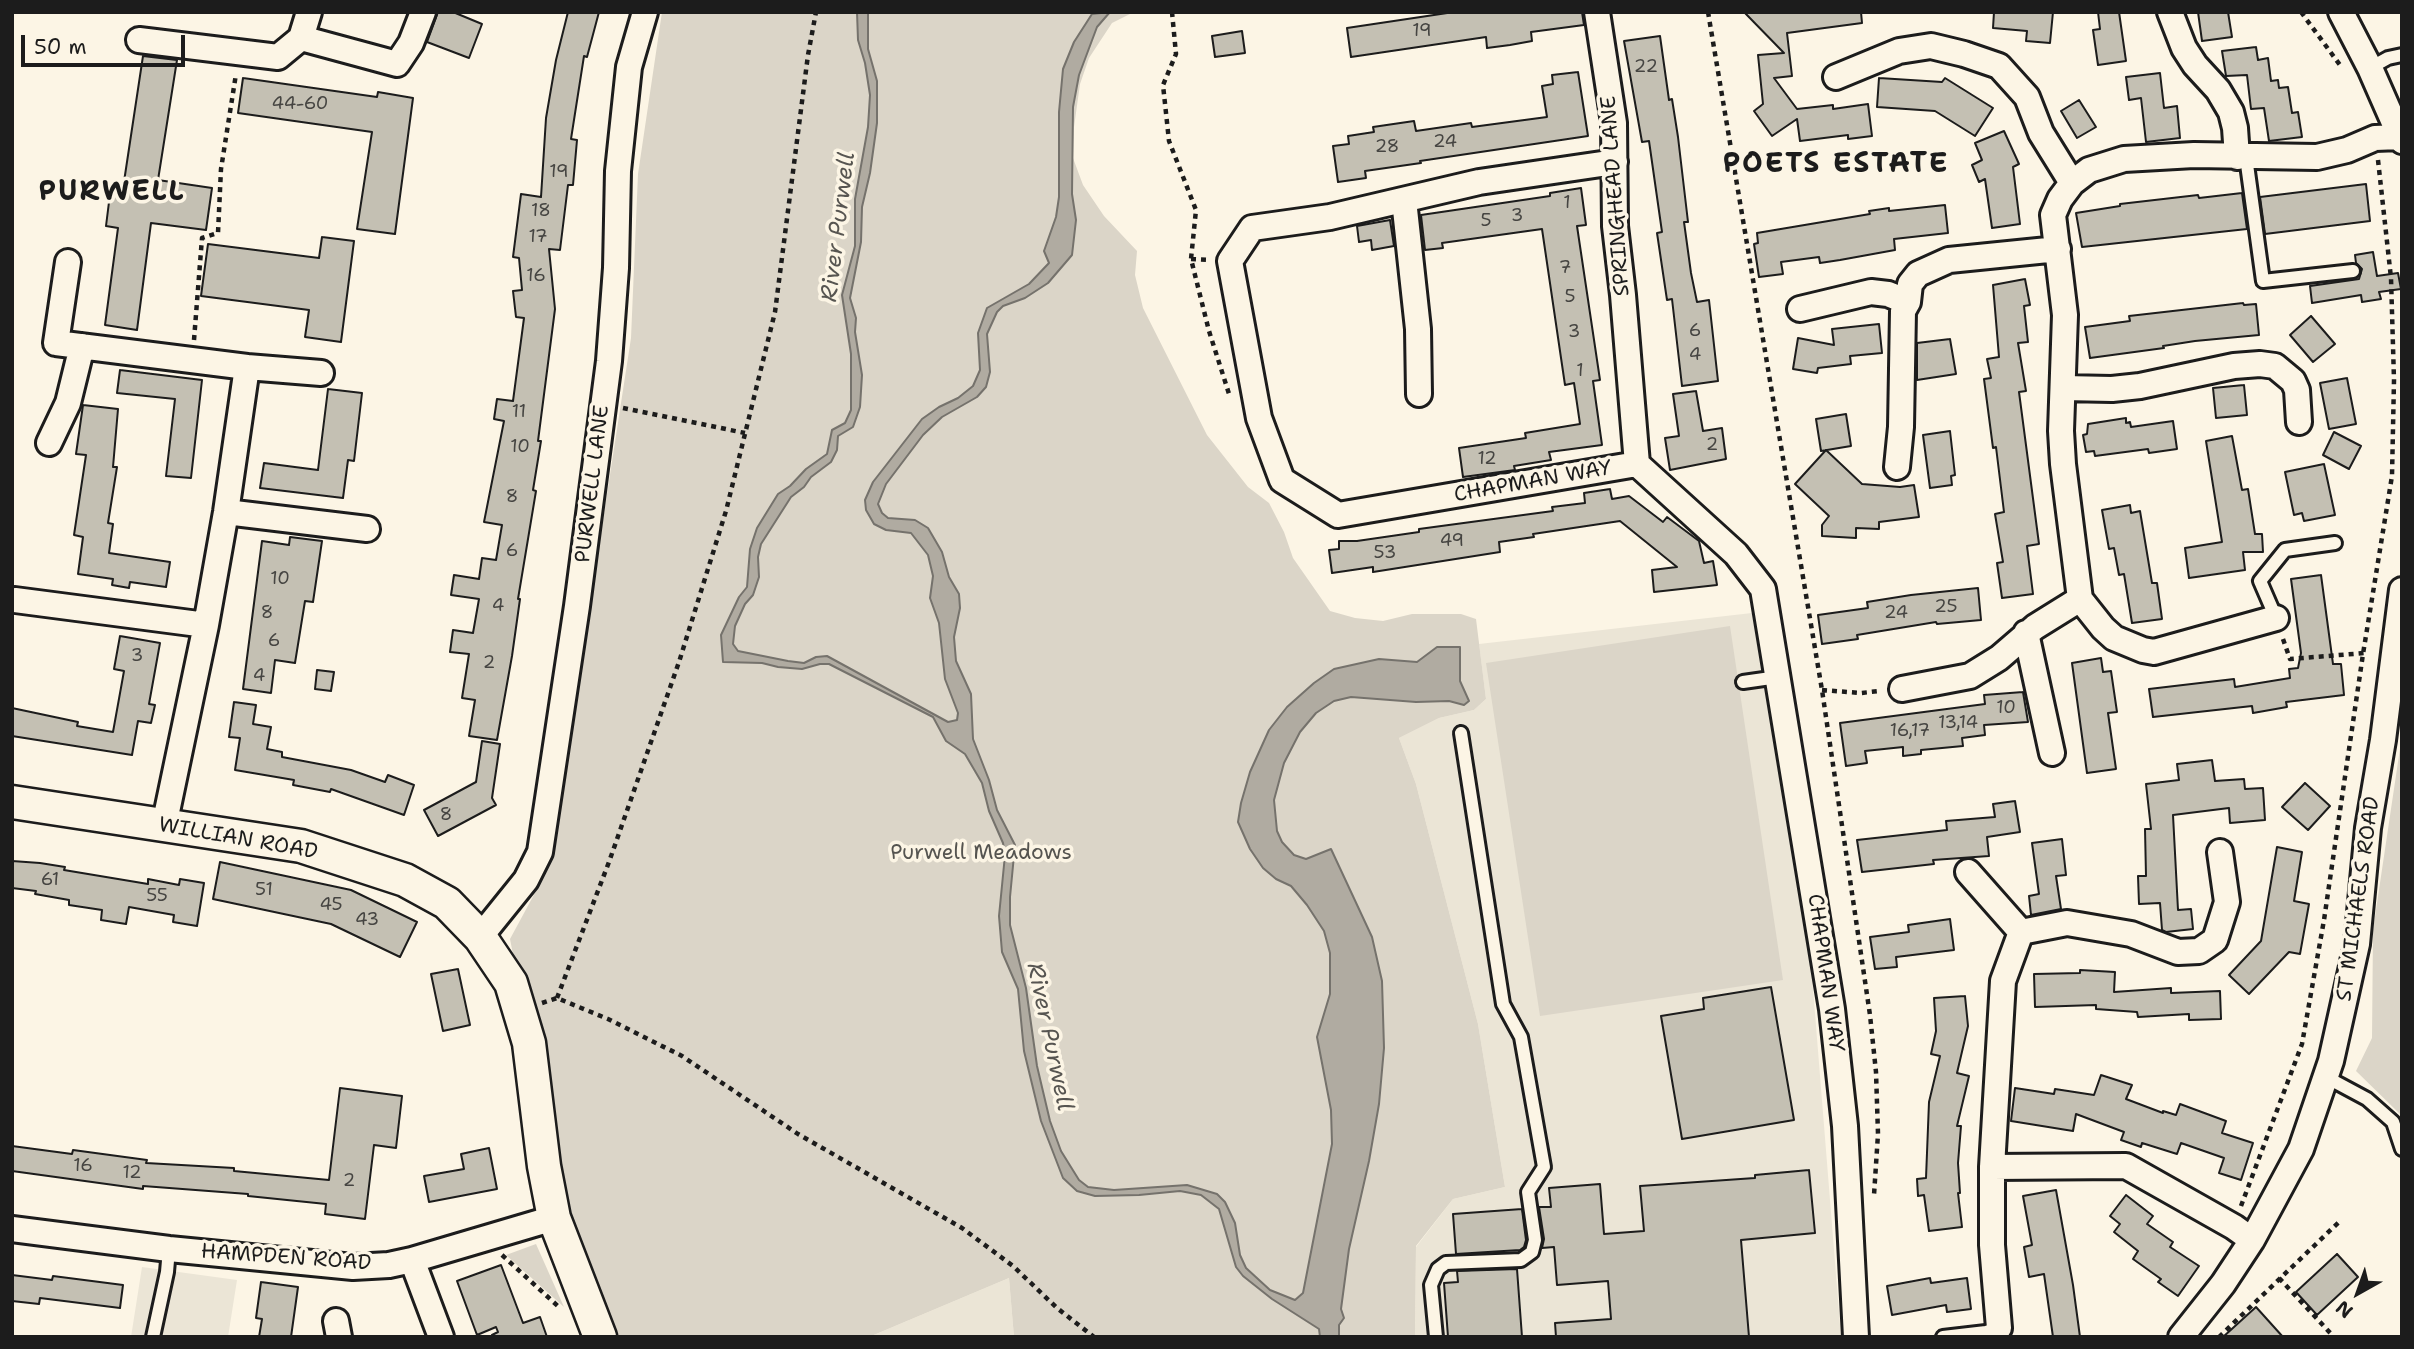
<!DOCTYPE html>
<html>
<head>
<meta charset="utf-8">
<style>
	body { margin:0 }
	#map { position:relative; width:2414px; height:1349px; overflow:hidden; background:#fcf5e5; font-family:"Shantell Sans",sans-serif }
	canvas { display:block }
	.frame { position:absolute; inset:0; border:14px solid #1c1c1c; pointer-events:none }
	.north { position:absolute; left:2323px; top:1258px; width:70px; height:70px; -webkit-text-stroke:5px #fcf5e5; paint-order:stroke; rotate:220deg; font-size:19px; font-weight:700; line-height:28px; text-align:center; color:#1c1c1c }
	.north::after { content:''; display:block; margin:auto; width:24px; height:32px; background:#1c1c1c; clip-path:polygon(50% 0,100% 100%,50% 72%,0 100%) }
	.scale { position:absolute; left:21px; top:35px; width:164px; height:32px; box-sizing:border-box; border:4px solid #1c1c1c; border-top:0; padding-left:9px; font-size:21px; line-height:24px; white-space:nowrap; color:#1c1c1c; -webkit-text-stroke:5px #fcf5e5; paint-order:stroke }
</style>
</head>
<body>
<div id="map">
<canvas width="2414" height="1349"></canvas>
<div class="frame"></div>
<div class="north">N</div>
<div class="scale">50 m</div>
</div>
<script>
const c = document.querySelector('canvas').getContext('2d');
c.lineJoin = 'round';
function paint(path, color) { c.fillStyle = color; c.fill(path, 'evenodd'); }
const toPath = rows => new Path2D(rows.map(r => 'M' + r).join(''));
function trace(path, color, width, dash) { c.strokeStyle = color; c.lineWidth = width; c.lineCap = dash ? 'butt' : 'round'; c.setLineDash(dash || []); c.stroke(path); }
function drawText(font, color, halo, rows, align = 'center') {
  c.font = font + ' "Shantell Sans",sans-serif'; c.lineWidth = 7; c.setLineDash([]); c.textBaseline = 'middle'; c.strokeStyle = halo; c.fillStyle = color; for (const [text, x, y, turn = 0] of rows) {
    c.save(); c.translate(x, y); c.rotate((+turn || 0) * Math.PI / 180); c.textAlign = isNaN(turn) ? turn : align; if (halo) c.strokeText(text, 0, 0); c.fillText(text, 0, 0); c.restore();
  }
}
paint(toPath([
	[1752,613,1812,976,1841,1337,1415,1337,1416,1247,1453,1199,1505,1187,1478,1024,1416,784,1399,738,1439,718,1474,710,1486,699,1479,644],
	[142,1267,237,1280,228,1337,131,1337],
	[1009,1278,1014,1337,869,1337]
]), '#ebe5d6');
paint(toPath([
	[662,12,1134,12,1112,23,1089,58,1080,84,1074,127,1073,158,1083,185,1104,216,1137,251,1135,275,1143,308,1207,435,1248,487,1269,503,1284,532,1293,558,1330,611,1355,618,1383,621,1412,614,1461,614,1476,619,1486,699,1474,710,1439,718,1399,738,1416,784,1478,1024,1505,1187,1453,1199,1416,1246,1415,1337,1014,1337,1009,1278,869,1337,615,1337,603,1313,561,1201,510,939,550,865,631,338,638,174],
	[1730,626,1783,980,1540,1016,1486,663],
	[2402,735,2402,1116,2356,1071,2372,1038,2373,930],
	[536,1244,564,1307,506,1255]
]), '#dbd5c8');
const water = toPath([
	[857,12,868,12,868,49,877,81,877,123,870,173,862,207,861,242,850,298,856,318,855,332,862,375,860,407,853,427,838,436,837,450,831,462,811,477,804,487,791,497,761,544,758,557,759,577,753,595,745,604,735,626,733,644,738,651,788,661,804,663,816,657,827,656,948,722,957,720,958,713,945,679,939,623,930,598,933,576,928,555,911,533,886,530,874,524,866,510,865,500,873,482,922,419,939,407,958,398,973,386,980,370,978,333,987,308,1029,284,1049,263,1044,251,1056,217,1059,197,1059,112,1063,69,1074,42,1092,14,1110,12,1097,27,1079,75,1073,107,1072,194,1076,220,1072,255,1048,283,1025,298,1003,306,997,312,987,334,990,372,986,387,977,397,942,417,923,435,886,484,878,504,882,513,888,518,915,520,928,528,942,552,949,577,959,594,960,608,954,637,956,661,971,694,973,739,989,780,997,810,1015,845,1010,897,1010,925,1026,988,1037,1066,1050,1121,1061,1151,1079,1180,1088,1187,1114,1190,1187,1185,1217,1194,1225,1202,1235,1223,1240,1255,1246,1268,1270,1290,1295,1300,1303,1293,1332,1144,1331,1110,1317,1037,1330,994,1330,953,1324,931,1307,905,1291,886,1276,879,1263,868,1250,849,1238,822,1241,803,1250,772,1269,730,1287,707,1314,683,1334,669,1379,659,1417,662,1437,647,1460,647,1460,681,1469,701,1464,705,1449,701,1416,702,1351,697,1334,701,1316,713,1300,732,1284,763,1274,800,1277,831,1282,842,1294,855,1306,859,1331,849,1372,937,1382,981,1384,1048,1379,1104,1369,1161,1349,1249,1341,1309,1344,1318,1339,1325,1339,1337,1320,1337,1319,1329,1272,1299,1243,1276,1236,1267,1219,1209,1201,1195,1180,1191,1139,1195,1095,1196,1077,1191,1063,1178,1041,1121,1024,1051,1018,989,1002,952,999,916,1005,855,1003,843,989,811,982,783,965,754,946,741,933,717,829,664,820,664,802,669,778,667,762,663,723,662,721,635,739,597,747,587,750,549,757,528,778,494,790,486,806,469,827,454,832,430,845,423,851,410,851,354,842,295,855,246,855,199,868,127,870,95,865,63,858,40,857,12]
]);
paint(water, '#b0aba1');
trace(water, '#75726c', 2);
const building = toPath([
	[438,12,453,12,482,24,469,58,427,42,438,12],
	[568,12,599,12,587,57,584,56,571,139,577,140,573,185,568,185,560,250,549,249,555,309,538,441,541,441,533,490,536,491,518,599,520,599,512,656,497,740,469,736,475,700,462,698,469,654,450,652,453,630,473,633,479,599,451,595,454,575,479,579,482,558,496,560,502,525,484,522,504,421,494,419,497,399,513,401,524,318,516,317,513,291,522,290,519,258,513,257,521,194,541,197,546,118,556,60,568,12],
	[1454,12,1582,12,1584,25,1531,32,1532,41,1510,45,1487,48,1486,37,1351,57,1347,28,1454,12],
	[1744,12,1861,12,1862,23,1787,33,1792,76,1774,78,1797,109,1833,105,1833,109,1868,104,1872,136,1848,139,1848,135,1800,141,1797,119,1772,136,1754,111,1763,104,1758,55,1784,53,1744,12],
	[1994,12,2053,12,2050,43,2026,41,2027,31,1993,28,1994,12],
	[2098,12,2119,12,2126,61,2098,65,2093,30,2100,29,2098,12],
	[2198,12,2228,12,2232,37,2202,41,2198,12],
	[1242,31,1245,53,1215,57,1212,36,1242,31],
	[1660,36,1669,100,1672,99,1678,137,1688,222,1684,222,1691,273,1697,302,1709,300,1718,381,1682,386,1672,299,1667,300,1657,233,1662,232,1649,141,1642,142,1624,41,1660,36],
	[2256,47,2258,60,2268,58,2271,81,2278,80,2279,88,2288,87,2292,113,2298,112,2302,137,2269,141,2264,108,2251,109,2247,75,2226,76,2222,51,2256,47],
	[143,56,177,60,158,180,212,188,206,230,151,223,137,330,105,325,118,228,106,226,110,194,122,195,143,56],
	[1578,72,1588,136,1420,161,1421,163,1365,171,1366,178,1338,182,1333,146,1349,144,1348,136,1374,132,1373,127,1414,121,1416,131,1471,123,1472,127,1547,117,1542,86,1553,84,1552,75,1578,72],
	[2160,73,2164,108,2177,106,2180,138,2146,142,2141,98,2129,100,2126,77,2160,73],
	[243,78,377,97,378,92,413,98,395,234,357,229,372,132,238,113,243,78],
	[1879,78,1942,82,1945,78,1993,108,1975,136,1935,111,1877,107,1879,78],
	[2079,100,2096,127,2077,138,2061,111,2079,100],
	[2004,131,2019,164,2013,167,2020,224,1992,228,1985,179,1979,182,1972,165,1982,160,1975,143,2004,131],
	[2366,184,2370,221,2265,234,2260,197,2366,184],
	[1581,188,1586,225,1577,226,1600,380,1593,381,1602,445,1549,452,1551,460,1514,466,1515,470,1463,477,1459,448,1526,438,1525,433,1580,424,1574,383,1565,385,1542,229,1442,243,1443,248,1425,250,1421,215,1550,196,1550,193,1581,188],
	[2242,193,2247,229,2082,247,2076,213,2120,206,2120,204,2198,195,2199,198,2242,193],
	[1945,205,1948,233,1894,239,1895,250,1840,260,1820,263,1819,257,1781,262,1783,274,1759,277,1754,244,1758,243,1757,233,1870,214,1869,211,1889,208,1889,211,1945,205],
	[1390,220,1394,246,1372,250,1371,240,1359,242,1357,226,1390,220],
	[322,237,354,241,341,342,305,337,309,310,201,296,208,244,319,258,322,237],
	[2373,252,2377,276,2398,273,2401,289,2379,292,2381,299,2362,302,2361,295,2312,303,2310,286,2359,279,2362,269,2356,263,2355,255,2373,252],
	[2025,279,2030,305,2024,306,2028,342,2018,343,2026,391,2019,392,2039,544,2027,546,2033,594,2002,598,1997,563,2003,562,1995,514,2004,512,1996,447,1993,448,1984,379,1991,378,1987,359,1999,357,1993,285,2025,279],
	[2243,303,2244,305,2256,304,2259,335,2195,341,2163,346,2164,348,2090,358,2085,327,2130,321,2129,316,2243,303],
	[2311,316,2335,344,2313,362,2290,335,2311,316],
	[1879,324,1882,353,1850,356,1851,364,1818,368,1817,373,1793,369,1798,338,1834,345,1832,329,1879,324],
	[1950,339,1956,374,1917,380,1917,343,1950,339],
	[120,370,202,380,191,478,166,476,175,399,117,393,120,370],
	[2347,378,2356,424,2329,429,2320,383,2347,378],
	[2244,385,2247,415,2216,418,2213,388,2244,385],
	[328,389,362,393,354,461,348,460,343,498,260,488,264,463,318,470,328,389],
	[1696,391,1703,431,1722,428,1726,459,1670,470,1665,438,1679,436,1673,394,1696,391],
	[83,405,118,409,113,467,117,467,108,523,113,524,109,553,170,562,166,587,130,582,129,588,112,585,113,579,78,574,83,537,74,535,86,455,76,454,83,405],
	[1846,414,1851,446,1821,451,1816,419,1846,414],
	[2126,418,2126,423,2130,422,2131,427,2173,421,2177,449,2149,453,2148,449,2095,456,2094,451,2086,452,2083,435,2087,434,2088,424,2126,418],
	[1950,431,1955,475,1951,476,1952,485,1930,488,1923,435,1950,431],
	[2334,432,2361,446,2349,469,2323,455,2334,432],
	[2232,436,2242,490,2248,489,2255,534,2262,534,2263,552,2243,552,2245,570,2189,578,2185,548,2222,542,2206,441,2232,436],
	[1826,450,1862,484,1900,487,1914,485,1919,517,1879,522,1879,529,1856,528,1856,538,1822,536,1822,525,1829,516,1795,484,1826,450],
	[2324,464,2335,515,2304,521,2302,513,2294,515,2285,472,2324,464],
	[1610,489,1612,499,1629,496,1663,522,1667,517,1699,541,1704,563,1713,561,1717,585,1654,592,1652,570,1677,567,1620,521,1533,534,1534,537,1499,542,1500,552,1373,572,1373,567,1332,573,1329,550,1339,549,1339,541,1357,541,1419,532,1419,529,1553,511,1552,507,1585,503,1584,493,1610,489],
	[2130,505,2131,513,2140,511,2152,583,2157,583,2162,619,2132,623,2124,574,2119,575,2114,548,2109,549,2102,510,2130,505],
	[290,537,322,541,313,602,305,601,295,663,275,660,271,693,243,689,262,541,289,545,290,537],
	[2321,575,2333,664,2341,664,2344,695,2286,702,2287,707,2253,713,2252,706,2153,717,2149,689,2234,679,2235,687,2290,678,2289,669,2298,668,2301,653,2291,579,2321,575],
	[1978,588,1981,620,1937,624,1936,622,1857,635,1858,639,1822,644,1818,615,1868,608,1867,602,1911,595,1978,588],
	[120,636,160,643,149,704,155,705,151,723,138,721,132,755,12,736,12,708,78,722,77,726,113,732,124,671,114,669,120,636],
	[2101,658,2103,672,2111,671,2117,712,2108,713,2116,769,2087,773,2072,663,2101,658],
	[317,670,334,672,331,691,315,689,317,670],
	[2023,692,2028,722,1984,725,1985,735,1962,738,1963,746,1921,750,1921,754,1903,756,1903,747,1865,751,1867,763,1846,766,1840,723,1985,704,1984,695,2023,692],
	[234,702,256,705,253,724,271,727,267,749,282,752,282,757,351,770,385,782,388,775,414,785,404,815,331,789,330,792,293,785,294,780,235,770,240,738,229,737,234,702],
	[482,741,500,744,492,798,496,805,438,836,424,810,476,782,482,741],
	[2212,760,2215,781,2244,779,2245,789,2263,788,2265,820,2230,823,2229,808,2173,815,2178,910,2191,909,2193,929,2166,932,2162,930,2160,903,2139,904,2138,876,2146,876,2145,829,2151,829,2146,784,2179,780,2177,764,2212,760],
	[2305,783,2330,806,2308,830,2282,807,2305,783],
	[2015,801,2020,832,1987,837,1989,856,1933,860,1934,864,1862,872,1857,840,1947,830,1946,821,1995,817,1993,804,2015,801],
	[2062,839,2066,875,2056,876,2061,909,2031,915,2029,896,2039,894,2032,843,2062,839],
	[2277,847,2302,852,2294,901,2309,904,2300,954,2289,952,2249,994,2229,975,2261,941,2277,847],
	[12,861,40,863,65,867,64,870,148,884,148,879,179,885,180,879,204,883,197,926,173,922,174,915,129,907,126,924,101,920,102,910,69,905,69,900,35,894,36,891,12,888,12,861],
	[220,862,351,890,417,922,400,957,331,924,213,899,220,862],
	[1950,919,1954,950,1896,957,1897,967,1875,969,1870,937,1909,932,1908,925,1950,919],
	[458,969,470,1025,443,1031,431,974,458,969],
	[2080,970,2115,972,2114,992,2171,988,2171,993,2220,991,2221,1019,2189,1020,2189,1014,2138,1017,2137,1012,2096,1009,2096,1005,2035,1007,2034,974,2080,973,2080,970],
	[1771,987,1794,1120,1682,1139,1661,1016,1704,1009,1703,998,1771,987],
	[1965,996,1968,1026,1957,1073,1969,1076,1957,1126,1961,1126,1958,1163,1960,1193,1958,1193,1962,1227,1929,1231,1924,1195,1918,1196,1917,1179,1926,1178,1929,1102,1940,1056,1931,1054,1936,1031,1934,998,1965,996],
	[2101,1075,2132,1085,2126,1099,2163,1113,2163,1111,2176,1115,2180,1104,2226,1121,2222,1133,2253,1143,2241,1180,2219,1173,2224,1158,2181,1143,2177,1154,2142,1143,2141,1147,2121,1140,2124,1132,2076,1114,2073,1131,2011,1121,2015,1088,2054,1094,2055,1089,2094,1095,2101,1075],
	[340,1088,402,1096,396,1148,374,1145,365,1219,325,1214,326,1204,248,1196,248,1194,143,1186,143,1189,12,1171,12,1146,72,1154,73,1150,147,1160,146,1163,234,1168,234,1171,329,1180,340,1088],
	[489,1148,497,1189,429,1202,424,1176,464,1169,461,1154,489,1148],
	[1809,1170,1815,1233,1741,1240,1749,1337,1556,1337,1555,1323,1611,1319,1608,1281,1557,1285,1554,1247,1542,1248,1544,1239,1539,1207,1551,1207,1549,1188,1600,1184,1604,1234,1644,1231,1640,1186,1755,1178,1755,1175,1809,1170],
	[2056,1190,2073,1285,2080,1337,2053,1337,2044,1274,2029,1277,2024,1247,2032,1245,2023,1196,2056,1190],
	[2126,1195,2153,1216,2147,1224,2173,1242,2170,1247,2199,1266,2178,1296,2158,1282,2161,1279,2133,1259,2138,1251,2114,1232,2120,1224,2110,1216,2126,1195],
	[1522,1209,1526,1240,1524,1247,1520,1250,1456,1254,1453,1214,1522,1209],
	[2337,1254,2358,1277,2317,1315,2296,1292,2337,1254],
	[501,1265,523,1323,540,1317,547,1337,492,1337,492,1335,498,1332,496,1327,477,1335,457,1281,501,1265],
	[1517,1269,1522,1337,1448,1337,1444,1283,1458,1282,1457,1271,1517,1269],
	[12,1275,52,1280,53,1276,123,1285,120,1308,40,1298,39,1304,12,1301,12,1275],
	[1930,1278,1931,1283,1967,1278,1971,1309,1947,1312,1946,1305,1892,1315,1887,1286,1930,1278],
	[261,1282,298,1287,291,1337,259,1337,262,1319,256,1318,261,1282],
	[2256,1307,2283,1337,2223,1337,2256,1307]
]);
paint(building, '#c4c0b3');
trace(building, '#1c1c1c', 2);
const service = toPath([
	[2370,68,2388,58,2402,55],
	[2246,157,2263,281,2353,271],
	[2276,618,2260,581,2285,550,2335,543],
	[1743,682,1778,677],
	[2326,1077,2367,1099,2393,1122,2402,1149],
	[153,1337,167,1272,169,1249],
	[1436,1337,1431,1285,1438,1269,1446,1263,1521,1260,1532,1252,1535,1240,1528,1192,1544,1167,1521,1037,1503,1004,1461,733],
	[1943,1337,1986,1332,1999,1328]
]);
const minor = toPath([
	[1597,12,1614,123,1615,226,1623,295,1637,464],
	[2170,12,2184,48,2195,65,2218,90,2231,112,2235,128,2237,157],
	[2341,12,2370,68,2402,141],
	[301,38,397,64,411,43,423,12],
	[139,40,278,57,301,38,309,12],
	[1836,77,1899,51,1931,46,1964,54,1999,66,2027,97,2041,133,2072,183],
	[1615,162,1479,182,1330,217,1252,228,1230,261,1259,418,1282,480,1338,515,1637,464],
	[1404,200,1418,329,1419,394],
	[68,262,56,343,247,367,226,512,206,625,164,826],
	[1800,309,1871,292,1888,294,1908,302],
	[247,367,321,373],
	[2063,388,2112,389,2140,386,2234,366,2260,364,2275,366,2293,381,2297,390,2299,422],
	[49,443,68,403,82,346],
	[1637,464,1736,554,1763,589,1832,1009,1845,1126,1856,1337],
	[1897,467,1901,427,1903,311,1908,302,1910,284,1918,274,1949,260,2058,249],
	[226,512,367,529],
	[15,600,206,625],
	[2276,618,2154,652,2143,650,2114,638,2103,628,2080,599,2063,464,2061,431,2065,315,2053,215,2060,199,2072,183,2089,170,2124,159,2194,155,2317,157,2347,150,2375,138,2400,137],
	[2026,633,2052,753],
	[1902,689,1970,676,1999,658,2035,627,2080,599],
	[1968,872,2021,932],
	[480,937,526,880,540,852,577,606,609,361,616,268,618,171,629,67,645,12],
	[1992,1167,2126,1166,2234,1227,2252,1240],
	[12,1229,169,1249,353,1267,389,1265,412,1260,554,1218],
	[412,1260,441,1337],
	[336,1321,339,1337],
	[1999,1328,1992,1245,1992,1167,2003,981,2021,932,2067,923,2131,934,2178,952,2199,951,2215,940,2227,902,2220,852],
	[2181,1337,2223,1284,2252,1240,2301,1149,2331,1061,2357,944,2368,828,2383,740,2402,590]
]);
const tertiary = toPath([
	[12,802,301,846,405,880,447,903,480,937,511,983,529,1043,544,1166,554,1218,600,1337]
]);
trace(service, '#1c1c1c', 18);
trace(minor, '#1c1c1c', 30);
trace(tertiary, '#1c1c1c', 37);
trace(toPath([
	[1172,12,1176,54,1163,85,1169,141,1196,210,1191,259,1209,331,1230,397],
	[1708,12,1822,690,1870,1015,1876,1072,1878,1134,1874,1195],
	[2301,12,2340,65],
	[1191,259,1211,260],
	[194,340,202,238,218,233,221,169,236,74],
	[623,408,745,433],
	[2283,639,2290,659,2365,653],
	[1822,690,1861,693,1880,691],
	[557,998,609,862,679,662,726,511,775,312,808,55,816,12],
	[542,1003,557,998,608,1019,682,1056,798,1134,962,1228,1013,1266,1057,1308,1094,1337],
	[2241,1206,2302,1044,2324,920,2363,654,2392,476,2394,380,2391,278,2378,160],
	[502,1255,560,1308],
	[2279,1278,2334,1337],
	[2219,1337,2341,1220]
]), '#1c1c1c', 4.5, [5, 5]);
trace(service, '#fcf5e5', 12);
trace(minor, '#fcf5e5', 24);
trace(tertiary, '#fcf5e5', 32);
drawText('18px', '#464542', null, [
	["19",1422,31],
	["22",1646,67],
	["44-60",300,104],
	["24",1445,142],
	["28",1387,147],
	["19",559,172],
	["1",1567,203],
	["18",541,211],
	["3",1517,216],
	["5",1486,221],
	["17",538,237],
	["7",1565,268],
	["16",536,276],
	["5",1570,297],
	["6",1695,331],
	["3",1574,332],
	["4",1695,355],
	["1",1580,371],
	["11",519,412],
	["2",1712,445],
	["10",520,447],
	["12",1487,459],
	["8",512,497],
	["49",1452,541],
	["6",512,551],
	["53",1385,553],
	["10",280,579],
	["4",498,606],
	["25",1946,607],
	["8",267,613],
	["24",1896,613],
	["6",274,641],
	["3",137,656],
	["2",489,663],
	["4",259,676],
	["10",2006,708],
	["13,14",1958,723],
	["16,17",1910,731],
	["8",446,815],
	["61",50,880],
	["51",264,890],
	["55",157,896],
	["45",331,905],
	["43",367,920],
	["16",83,1166],
	["12",132,1173],
	["2",349,1181]
]);
drawText('21px', '#1c1c1c', '#fcf5e5', [
	["SPRINGHEAD LANE",1616,196,-94],
	["CHAPMAN WAY",1533,482,-10],
	["PURWELL LANE",593,484,-83],
	["WILLIAN ROAD",238,839,10],
	["ST MICHAELS ROAD",2359,899,-82],
	["CHAPMAN WAY",1825,973,82],
	["HAMPDEN ROAD",286,1258,4]
]);
drawText('21px', '#555450', '#fcf5e5', [
	["Purwell Meadows",981,854]
]);
drawText('italic 23px', '#575551', '#fcf5e5', [
	["River Purwell",839,227,-83],
	["River Purwell",1049,1037,78]
]);
c.letterSpacing = '2px';
drawText('bold 28px', '#1c1c1c', '#fcf5e5', [
	["POETS ESTATE",1836,165],
	["PURWELL",112,193]
]);
c.letterSpacing = '0px';
</script>
</body>
</html>
